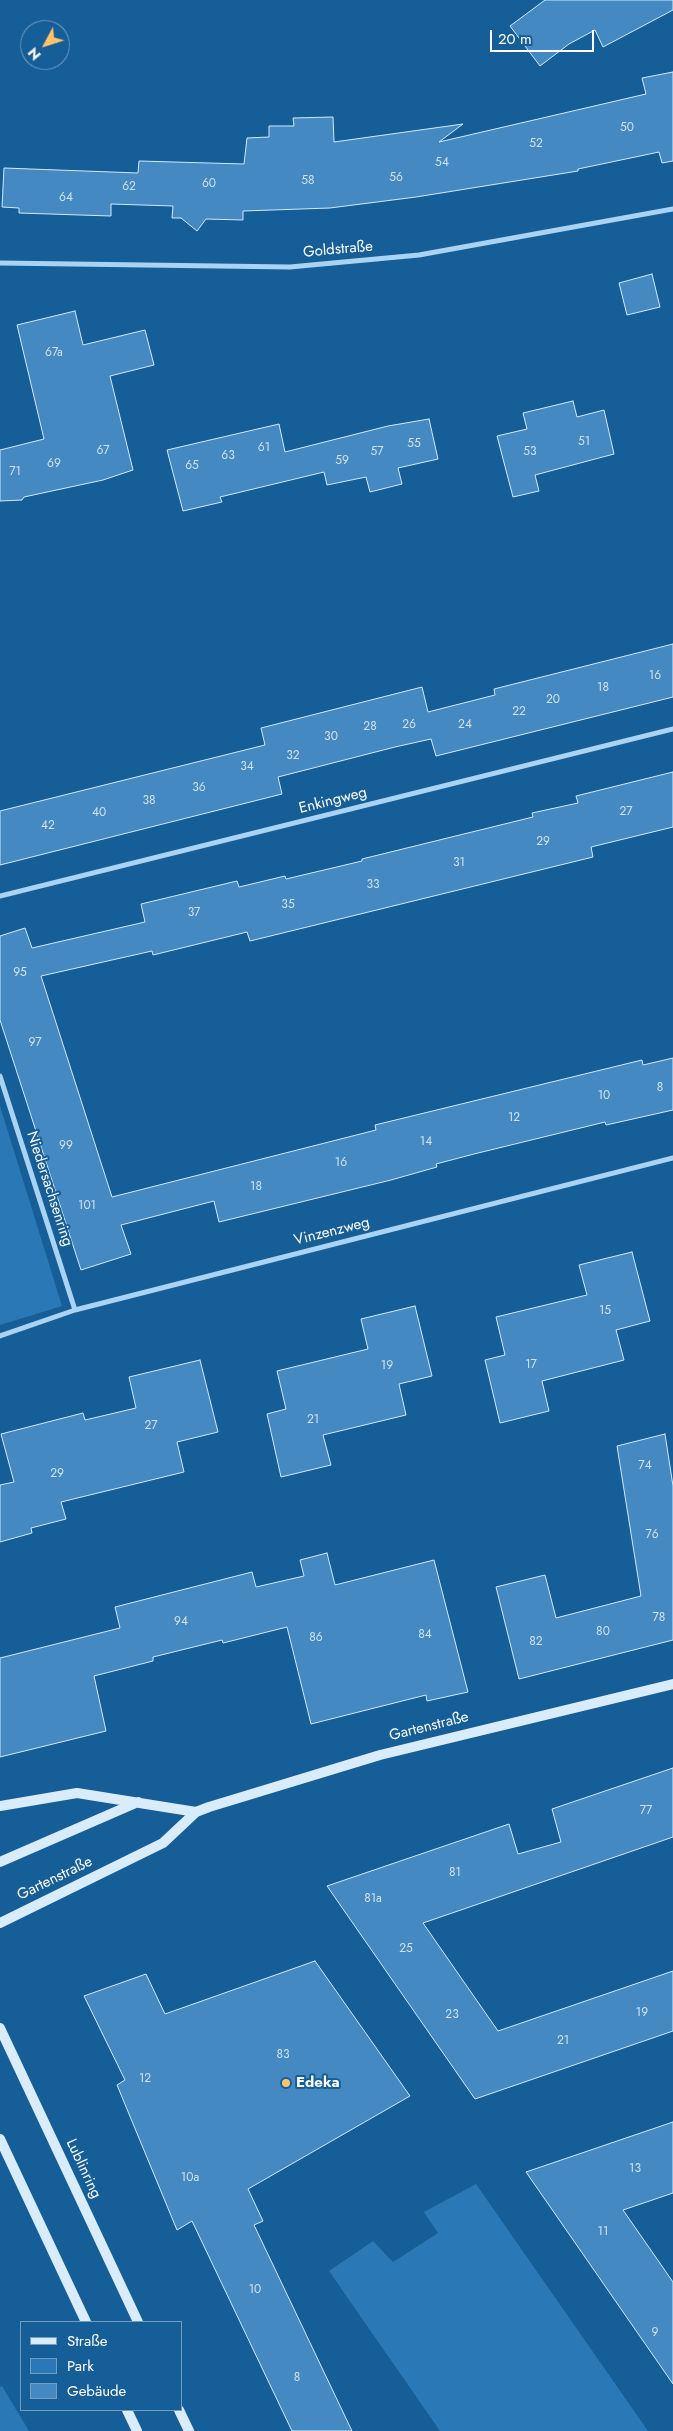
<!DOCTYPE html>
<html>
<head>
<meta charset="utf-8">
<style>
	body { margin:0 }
	#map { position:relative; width:673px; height:2431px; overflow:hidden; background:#165e98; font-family:Jost,sans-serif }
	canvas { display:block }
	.legend { position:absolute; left:20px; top:2321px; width:162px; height:90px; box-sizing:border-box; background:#165e98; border:1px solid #739ec1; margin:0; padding:6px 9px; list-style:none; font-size:15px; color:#fff }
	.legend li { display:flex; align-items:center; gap:10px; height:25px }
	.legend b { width:25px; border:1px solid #739ec1 }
	.north { position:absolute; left:20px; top:20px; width:50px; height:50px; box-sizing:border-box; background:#165e98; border:1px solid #739ec1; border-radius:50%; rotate:230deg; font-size:14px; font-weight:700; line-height:20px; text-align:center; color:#fff }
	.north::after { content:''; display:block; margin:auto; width:18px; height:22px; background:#ffc36a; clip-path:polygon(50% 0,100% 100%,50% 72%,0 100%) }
	.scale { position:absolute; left:490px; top:30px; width:104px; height:22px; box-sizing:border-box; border:2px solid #fff; border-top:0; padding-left:6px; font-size:15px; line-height:18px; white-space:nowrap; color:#fff; -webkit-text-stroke:4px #165e98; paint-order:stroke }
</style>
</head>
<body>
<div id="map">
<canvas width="673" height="2431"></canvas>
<ul class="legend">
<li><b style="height:6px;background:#d8ecfc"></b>Straße</li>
<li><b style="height:14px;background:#2a78b6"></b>Park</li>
<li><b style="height:14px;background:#4489c1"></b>Gebäude</li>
</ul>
<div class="north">N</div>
<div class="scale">20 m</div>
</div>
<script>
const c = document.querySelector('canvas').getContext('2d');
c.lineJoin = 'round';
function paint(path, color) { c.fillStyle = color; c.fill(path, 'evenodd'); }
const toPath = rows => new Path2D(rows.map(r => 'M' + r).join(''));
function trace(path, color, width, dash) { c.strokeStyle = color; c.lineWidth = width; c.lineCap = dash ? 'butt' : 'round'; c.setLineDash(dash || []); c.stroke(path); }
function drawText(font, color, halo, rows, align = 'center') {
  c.font = font + ' Jost,sans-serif'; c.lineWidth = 4; c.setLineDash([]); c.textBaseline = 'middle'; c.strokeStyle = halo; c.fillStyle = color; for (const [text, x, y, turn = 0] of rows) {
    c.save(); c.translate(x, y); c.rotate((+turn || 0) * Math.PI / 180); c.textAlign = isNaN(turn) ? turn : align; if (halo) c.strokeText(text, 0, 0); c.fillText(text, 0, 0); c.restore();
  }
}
paint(toPath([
	[0,1106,62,1306,0,1325],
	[476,2184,648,2431,440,2431,329,2271,373,2241,393,2262,438,2233,424,2212],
	[2,2386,29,2431,0,2431,0,2387]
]), '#2a78b6');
const building = toPath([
	[545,0,673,0,673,10,603,47,595,30,569,44,540,66,510,26,545,0],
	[673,72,673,161,662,163,659,152,578,169,578,171,416,197,330,208,243,211,243,220,206,219,197,231,181,218,172,218,173,206,111,204,111,216,19,213,19,208,2,207,4,168,138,173,139,161,244,164,247,138,269,137,269,126,294,126,293,118,333,117,334,142,463,124,439,142,646,94,642,78,673,72],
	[652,274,660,307,627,315,619,283,652,274],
	[75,311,83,345,145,330,154,365,110,376,133,470,103,480,24,497,22,500,0,501,0,450,44,439,17,325,75,311],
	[573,401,577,417,604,410,614,454,535,475,539,491,513,497,497,436,527,429,523,413,573,401],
	[429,419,438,459,398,468,402,484,370,492,366,477,327,485,324,472,220,497,222,502,183,511,167,450,279,424,285,452,388,426,429,419],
	[673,644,673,697,436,756,431,739,395,747,278,777,282,794,0,865,0,811,265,745,261,728,422,687,428,712,495,695,494,689,673,644],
	[673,772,673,827,591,847,593,857,250,941,247,932,153,955,152,951,41,976,112,1197,376,1130,375,1125,642,1060,643,1065,673,1058,673,1110,606,1125,605,1122,474,1154,436,1164,437,1167,391,1180,219,1222,214,1201,121,1225,131,1254,81,1270,0,1020,0,936,25,928,32,948,145,922,141,904,237,881,239,887,285,876,286,879,362,861,362,859,533,817,532,813,578,803,576,796,673,772],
	[632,1252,650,1321,616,1330,624,1360,542,1381,549,1411,500,1423,485,1360,505,1355,496,1317,587,1295,579,1265,632,1252],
	[415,1306,432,1376,399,1384,406,1415,323,1435,331,1465,281,1477,267,1414,286,1409,277,1371,368,1349,361,1319,415,1306],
	[200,1360,218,1432,177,1442,184,1472,61,1502,66,1519,31,1528,32,1533,0,1542,0,1485,14,1482,1,1434,83,1413,85,1420,136,1408,129,1377,200,1360],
	[665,1434,673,1486,673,1640,519,1679,496,1587,545,1575,556,1618,641,1596,617,1446,665,1434],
	[327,1553,335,1585,434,1560,468,1692,427,1701,426,1695,311,1724,287,1627,223,1643,222,1640,153,1657,153,1661,94,1676,106,1731,0,1757,0,1658,120,1628,115,1607,252,1572,256,1587,304,1576,300,1560,327,1553],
	[673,1768,673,1837,423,1923,498,2031,673,1971,673,2031,475,2099,327,1886,509,1824,518,1854,561,1842,552,1809,673,1768],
	[315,1961,410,2096,248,2189,263,2221,254,2225,352,2431,292,2431,192,2221,177,2230,117,2085,125,2080,84,1996,146,1974,165,2014,315,1961],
	[673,2122,673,2193,623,2210,673,2282,673,2384,526,2172,673,2122]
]);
paint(building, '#4489c1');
trace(building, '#d1eafc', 1);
trace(toPath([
	[0,263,290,267,419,255,673,209],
	[0,896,673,729],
	[0,1076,75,1310],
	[0,1336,75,1310,673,1158]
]), '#aad2f2', 5);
trace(toPath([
	[0,1806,77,1793,196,1812],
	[0,1862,138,1802],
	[0,1923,163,1843,196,1812,209,1807,380,1755,673,1684],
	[0,2028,138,2322],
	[0,2139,86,2322],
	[127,2410,137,2431],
	[179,2410,189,2431]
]), '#d8ecfc', 10);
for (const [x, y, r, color] of [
	[286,2083,5,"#ffc36a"]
]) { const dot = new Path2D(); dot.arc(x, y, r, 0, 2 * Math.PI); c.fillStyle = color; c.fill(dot); trace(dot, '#165e98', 2); }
drawText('12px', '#d0e2f0', null, [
	["50",627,128],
	["52",536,144],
	["54",442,163],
	["56",396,178],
	["58",308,181],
	["60",209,184],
	["62",129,187],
	["64",66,198],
	["67a",54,353],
	["51",584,442],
	["55",414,444],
	["61",264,448],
	["67",103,451],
	["57",377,452],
	["53",530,452],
	["63",228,456],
	["59",342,461],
	["69",54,464],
	["65",192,466],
	["71",15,472],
	["16",655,676],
	["18",603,688],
	["20",553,700],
	["22",519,712],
	["26",409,725],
	["24",465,725],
	["28",370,727],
	["30",331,737],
	["32",293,756],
	["34",247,767],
	["36",199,788],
	["38",149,801],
	["27",626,812],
	["40",99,813],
	["42",48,826],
	["29",543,842],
	["31",459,863],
	["33",373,885],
	["35",288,905],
	["37",194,913],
	["95",20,973],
	["97",35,1043],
	["8",660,1088],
	["10",604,1096],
	["12",514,1118],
	["14",426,1142],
	["99",66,1146],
	["16",341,1163],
	["18",256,1187],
	["101",87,1206],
	["15",605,1311],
	["17",531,1365],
	["19",387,1366],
	["21",313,1420],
	["27",151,1426],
	["74",645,1466],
	["29",57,1474],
	["76",652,1535],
	["78",659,1618],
	["94",181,1622],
	["80",603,1632],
	["84",425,1635],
	["86",316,1638],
	["82",536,1642],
	["77",646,1811],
	["81",455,1873],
	["81a",373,1899],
	["25",406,1949],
	["19",642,2013],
	["23",452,2015],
	["21",563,2041],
	["83",283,2055],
	["12",145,2079],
	["13",635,2169],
	["10a",190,2178],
	["11",603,2232],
	["10",255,2290],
	["9",655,2333],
	["8",297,2378]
]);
drawText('15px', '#fff', '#165e98', [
	["Goldstraße",338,250,-5],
	["Enkingweg",333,801,-14],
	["Niedersachsenring",49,1189,72],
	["Vinzenzweg",332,1232,-14],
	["Gartenstraße",429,1727,-14],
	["Gartenstraße",55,1879,-26],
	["Lublinring",83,2169,65]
]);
drawText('bold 15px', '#fff', '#165e98', [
	["Edeka",296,2083]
], 'left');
</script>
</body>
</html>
